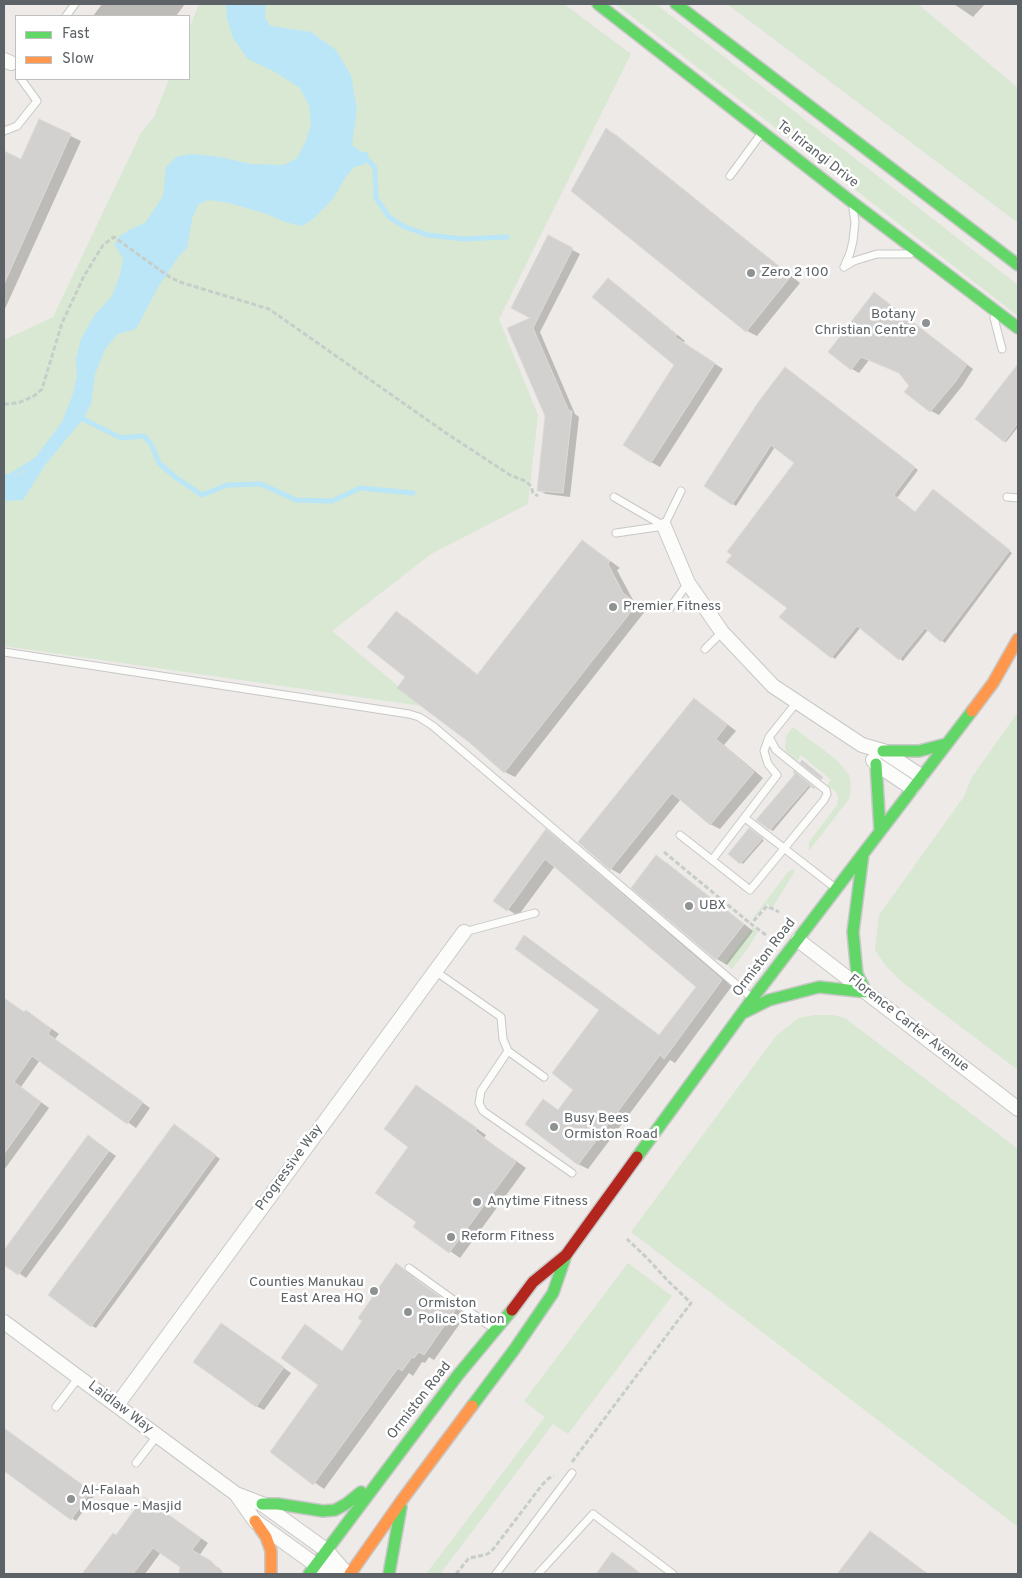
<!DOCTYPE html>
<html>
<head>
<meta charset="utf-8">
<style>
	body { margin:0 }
	#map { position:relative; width:1022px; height:1578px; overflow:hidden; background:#edeae7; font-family:Overpass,sans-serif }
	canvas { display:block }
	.frame { position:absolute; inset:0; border:5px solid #5c6265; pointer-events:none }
	.legend { position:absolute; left:15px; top:15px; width:175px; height:65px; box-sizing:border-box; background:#fff; border:1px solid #bec0c1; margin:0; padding:6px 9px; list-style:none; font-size:15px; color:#5c6265 }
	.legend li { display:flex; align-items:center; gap:10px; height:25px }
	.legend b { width:25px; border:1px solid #bec0c1 }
</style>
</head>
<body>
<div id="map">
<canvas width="1022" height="1578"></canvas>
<div class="frame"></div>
<ul class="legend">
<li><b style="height:6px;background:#63d668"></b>Fast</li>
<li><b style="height:6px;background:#ff974d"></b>Slow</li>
</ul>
</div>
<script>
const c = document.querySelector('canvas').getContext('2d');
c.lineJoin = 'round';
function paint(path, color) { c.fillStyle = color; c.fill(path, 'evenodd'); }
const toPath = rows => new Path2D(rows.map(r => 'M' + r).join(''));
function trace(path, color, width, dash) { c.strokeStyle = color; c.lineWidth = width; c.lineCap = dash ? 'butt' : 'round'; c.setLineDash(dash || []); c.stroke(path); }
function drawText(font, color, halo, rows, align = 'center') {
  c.font = font + ' Overpass,sans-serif'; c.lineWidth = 5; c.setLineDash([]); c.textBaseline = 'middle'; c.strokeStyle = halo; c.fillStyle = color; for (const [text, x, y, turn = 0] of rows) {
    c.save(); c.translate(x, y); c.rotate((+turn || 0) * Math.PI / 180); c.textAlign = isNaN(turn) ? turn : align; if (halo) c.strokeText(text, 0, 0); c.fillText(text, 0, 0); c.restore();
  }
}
paint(toPath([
	[199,4,564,4,631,54,499,319,538,415,528,504,431,554,332,631,422,706,4,646,4,340,53,317,141,133,154,117,169,79,189,79,189,29],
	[616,4,656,4,1018,285,1018,316],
	[727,4,918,4,1018,88,1018,223],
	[1018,712,1018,1070,903,983,886,966,875,950,879,915,963,798,972,777],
	[793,727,837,760,849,775,851,785,849,799,809,851,809,842,837,805,838,797,836,792,827,785,831,780,801,755,797,761,787,753,785,748,786,736],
	[793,869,795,871,773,907,767,904,754,919,753,918,788,872],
	[753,927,758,932,745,952,732,969,725,963],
	[815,1015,833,1015,845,1018,1018,1149,1018,1527,631,1232,776,1036,798,1018],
	[628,1263,672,1296,568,1434,553,1424,440,1574,426,1574,545,1417,524,1401]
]), '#d8e8d2');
paint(toPath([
	[226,4,266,4,265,18,271,26,311,32,336,50,351,75,357,110,352,145,360,151,368,153,369,161,363,165,354,167,345,178,333,199,313,219,302,226,285,222,267,214,229,203,208,200,198,205,192,219,187,248,179,256,157,289,136,329,118,334,105,349,95,374,91,404,83,419,45,465,23,500,7,501,4,500,4,473,14,477,25,471,62,422,73,394,77,376,76,359,81,339,94,316,112,296,120,275,123,258,114,244,120,236,129,230,145,223,154,210,163,196,166,167,176,157,192,154,220,157,251,164,284,165,297,158,306,141,311,124,309,106,300,88,275,72,248,59,233,38,227,18]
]), '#bbe6f8');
paint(toPath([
	[102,4,185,4,176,16,93,16],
	[954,4,985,4,973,17],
	[39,121,81,141,4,311,4,153,21,161],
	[606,129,616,135,800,283,757,336,747,331,572,190],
	[549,237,580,254,540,332,575,414,579,417,570,497,546,494,538,490,546,416,509,329,533,318],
	[608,280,617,285,685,341,683,343,723,369,660,467,651,462,676,364],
	[881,298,973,369,963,385,939,415,931,411,901,374,869,360,859,373,852,369],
	[788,371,918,470,897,498,916,513,937,493,1012,553,945,643,928,630,903,661,861,627,835,659,781,617,789,608,796,463,775,447,736,506,706,486],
	[1013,373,1018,376,1018,427,1006,442,1004,441],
	[583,541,620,568,617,570,633,600,646,610,515,777,505,772,471,742,407,677,396,613,406,618,478,675],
	[694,699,703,705,736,731,724,745,763,778,720,829,710,824,681,799,620,874,611,869,579,842],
	[797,775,811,786,773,831,770,829],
	[546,831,556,837,732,986,675,1063,670,1060,588,1169,578,1164,544,1101,559,1111,575,1090,600,1010,525,937,535,943,660,1036,697,987,555,866,518,916,495,901],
	[752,831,764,840,743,864,730,853],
	[657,857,667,863,753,931,727,965,717,959,633,888],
	[4,998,25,1013,34,1016,59,1034,55,1039,150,1108,136,1128,40,1060,21,1087,49,1108,4,1170,4,1043,6,1040,4,1038],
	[417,1086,486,1135,484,1138,526,1168,460,1258,414,1226,418,1222,410,1146],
	[179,1129,220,1159,96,1328,92,1326],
	[88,1136,116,1156,26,1278,4,1263,4,1252],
	[396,1265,414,1276,416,1280,466,1315,434,1360,429,1357,425,1363,422,1362,413,1376,409,1373,324,1489,271,1452,364,1321],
	[222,1324,291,1373,264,1410,256,1406],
	[4,1429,95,1495,76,1521,4,1470],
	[144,1498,208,1543,199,1556,219,1568,224,1574,180,1574,181,1566,161,1552,145,1574,84,1574,113,1535,117,1537],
	[870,1532,880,1538,928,1574,838,1574],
	[613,1554,622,1559,641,1574,598,1574]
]), '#0003');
trace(toPath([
	[365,159,369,161,375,168,376,198,389,217,405,227,428,235,464,239,507,237],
	[78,418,83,419,121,438,144,436,151,444,159,463,175,477,202,495,227,485,261,484,296,500,332,501,360,488,413,493],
	[4,480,36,460]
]), '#bbe6f8', 5);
const building = toPath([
	[39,119,71,134,4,284,4,151,21,159,39,119],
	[606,128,791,276,746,332,571,191,606,128],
	[548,235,573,248,533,328,569,411,572,411,563,493,537,491,545,416,507,328,530,318,511,308,548,235],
	[608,278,677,335,675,337,715,363,651,463,623,445,674,365,592,297,608,278],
	[874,292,967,364,956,381,930,412,904,392,909,386,899,373,861,357,851,370,828,352,874,292],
	[1018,364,1018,423,1004,442,975,419,1018,364],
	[785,367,915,467,894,495,915,512,933,489,1010,550,941,642,925,628,899,660,857,626,831,658,779,617,787,608,726,562,732,555,727,552,794,463,771,445,732,505,704,486,759,401,785,367],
	[582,540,610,561,608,564,623,593,637,604,504,773,470,743,397,688,405,677,367,647,396,611,477,675,582,540],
	[694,698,727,725,716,739,754,772,710,825,672,793,610,870,578,842,694,698],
	[802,760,823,777,821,780,800,763,802,760],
	[794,771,815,788,814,789,809,785,770,830,756,820,795,774,793,772,794,771],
	[749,828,763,838,740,864,728,854,749,828],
	[546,829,722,980,664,1059,660,1055,578,1165,525,1124,543,1099,558,1110,573,1090,552,1073,599,1010,515,949,524,935,659,1035,696,987,545,859,507,911,493,901,546,829],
	[656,855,744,924,716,960,631,888,656,855],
	[4,998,24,1012,26,1010,51,1029,48,1034,143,1102,127,1124,32,1056,14,1082,41,1102,4,1154,4,998],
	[416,1085,477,1128,475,1131,516,1162,449,1253,413,1227,416,1222,375,1193,408,1147,384,1129,416,1085],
	[174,1124,216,1155,91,1327,48,1295,174,1124],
	[88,1135,109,1151,18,1275,4,1265,4,1250,88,1135],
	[396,1263,404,1269,406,1272,456,1309,424,1355,419,1352,414,1358,412,1357,402,1371,398,1368,313,1485,270,1452,318,1385,281,1358,305,1324,342,1351,362,1321,358,1318,396,1263],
	[221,1323,284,1367,256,1407,193,1362,221,1323],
	[4,1428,91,1491,71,1520,4,1471,4,1428],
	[144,1497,201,1538,192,1550,211,1561,223,1574,179,1574,180,1567,153,1548,133,1574,82,1574,113,1533,116,1535,144,1497],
	[870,1531,927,1574,837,1574,870,1531],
	[612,1552,641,1574,596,1574,612,1552]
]);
paint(building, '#d3d1d0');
trace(building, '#dcdad6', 1);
const lane = toPath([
	[66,16,75,4],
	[4,131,17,126,37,101,21,79],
	[730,176,761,134],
	[844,267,854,261,877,254,910,254],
	[844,267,850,253,853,241,855,222,853,209],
	[994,318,1002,349],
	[614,497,664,526],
	[1007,497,1018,498],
	[664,526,681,491],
	[616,533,664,526],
	[670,608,688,583],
	[705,649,722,632],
	[4,652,409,714,419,717,433,726,751,997],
	[745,818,834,887],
	[680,835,712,860,777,775,768,764,764,751,769,737,797,702],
	[712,860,750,890,824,800,827,794,826,790,817,783,776,750,769,737],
	[464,932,535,913],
	[435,971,501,1017,503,1039,508,1051,544,1077],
	[508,1051,481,1091,479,1103,483,1111,572,1173],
	[409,1268,494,1329],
	[56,1407,79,1377],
	[136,1463,157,1436],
	[496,1574,572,1473],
	[538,1574,593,1514,673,1574]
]);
const street = toPath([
	[4,60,11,63],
	[664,526,688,583,722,632,773,686,862,745,883,751,921,776],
	[873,760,876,764,912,788],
	[798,940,1018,1109],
	[4,1322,236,1494,255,1521,316,1565,343,1574],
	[117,1405,464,932],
	[236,1494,262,1504,326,1550,347,1574]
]);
const fast = toPath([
	[598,4,852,202,1018,328],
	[676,4,1018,265],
	[883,751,919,751,946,744],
	[876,764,880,831],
	[863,854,853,932,857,974,866,992],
	[745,1012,769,1000,819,987,866,992],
	[637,1157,753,998,972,711],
	[472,1406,514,1350,553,1293,566,1255],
	[262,1504,278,1504,323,1511,335,1510,346,1504,361,1492],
	[309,1574,458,1375,512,1310],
	[389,1574,401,1507]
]);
const slow = toPath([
	[972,711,993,683,1018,639],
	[255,1521,266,1537,271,1551,271,1574],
	[350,1574,402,1500,472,1406]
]);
const jam = toPath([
	[512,1310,533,1282,566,1255,637,1157]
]);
trace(lane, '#c8c8c8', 9);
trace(street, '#c8c8c8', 16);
trace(fast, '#c8c8c8', 14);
trace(slow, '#c8c8c8', 14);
trace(jam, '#c8c8c8', 14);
trace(toPath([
	[4,404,18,403,34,396,42,389,62,323,84,276,103,245,114,237,171,278,183,283,269,309,446,433,510,475,525,481,531,486,533,493,538,496],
	[664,852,751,924],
	[766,935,751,924,767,906,779,912],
	[572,1462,691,1303,669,1282,647,1258,627,1239],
	[456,1574,469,1558,485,1555,491,1552,542,1485,549,1478,554,1476]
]), '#c7ceca', 3, [5, 2.5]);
trace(lane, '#fcfcfb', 7);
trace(street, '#fcfcfb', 14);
trace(fast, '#63d668', 11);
trace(slow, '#ff974d', 11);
trace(jam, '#b3261e', 11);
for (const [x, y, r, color] of [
	[751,273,5,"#8f9292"],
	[926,323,5,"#8f9292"],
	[613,607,5,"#8f9292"],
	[689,906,5,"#8f9292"],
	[554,1127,5,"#8f9292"],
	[477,1202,5,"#8f9292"],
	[451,1237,5,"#8f9292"],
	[374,1291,5,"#8f9292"],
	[408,1312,5,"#8f9292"],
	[71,1499,5,"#8f9292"]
]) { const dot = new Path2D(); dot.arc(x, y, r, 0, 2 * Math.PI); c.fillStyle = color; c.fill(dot); trace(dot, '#fff', 2); }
drawText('14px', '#5c6265', '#fff', [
	["Te Irirangi Drive",817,155,38],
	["Ormiston Road",765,958,-53],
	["Florence Carter Avenue",908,1024,38],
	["Progressive Way",290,1168,-54],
	["Ormiston Road",420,1401,-52],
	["Laidlaw Way",120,1408,37]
]);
drawText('14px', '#5c6265', '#fff', [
	["Zero 2 100",761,273],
	["Botany",916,315,"right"],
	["Christian Centre",916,331,"right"],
	["Premier Fitness",623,607],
	["UBX",699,906],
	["Busy Bees",564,1119],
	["Ormiston Road",564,1135],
	["Anytime Fitness",487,1202],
	["Reform Fitness",461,1237],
	["Counties Manukau",364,1283,"right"],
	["East Area HQ",364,1299,"right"],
	["Ormiston",418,1304],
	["Police Station",418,1320],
	["Al-Falaah",81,1491],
	["Mosque - Masjid",81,1507]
], 'left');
</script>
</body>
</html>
